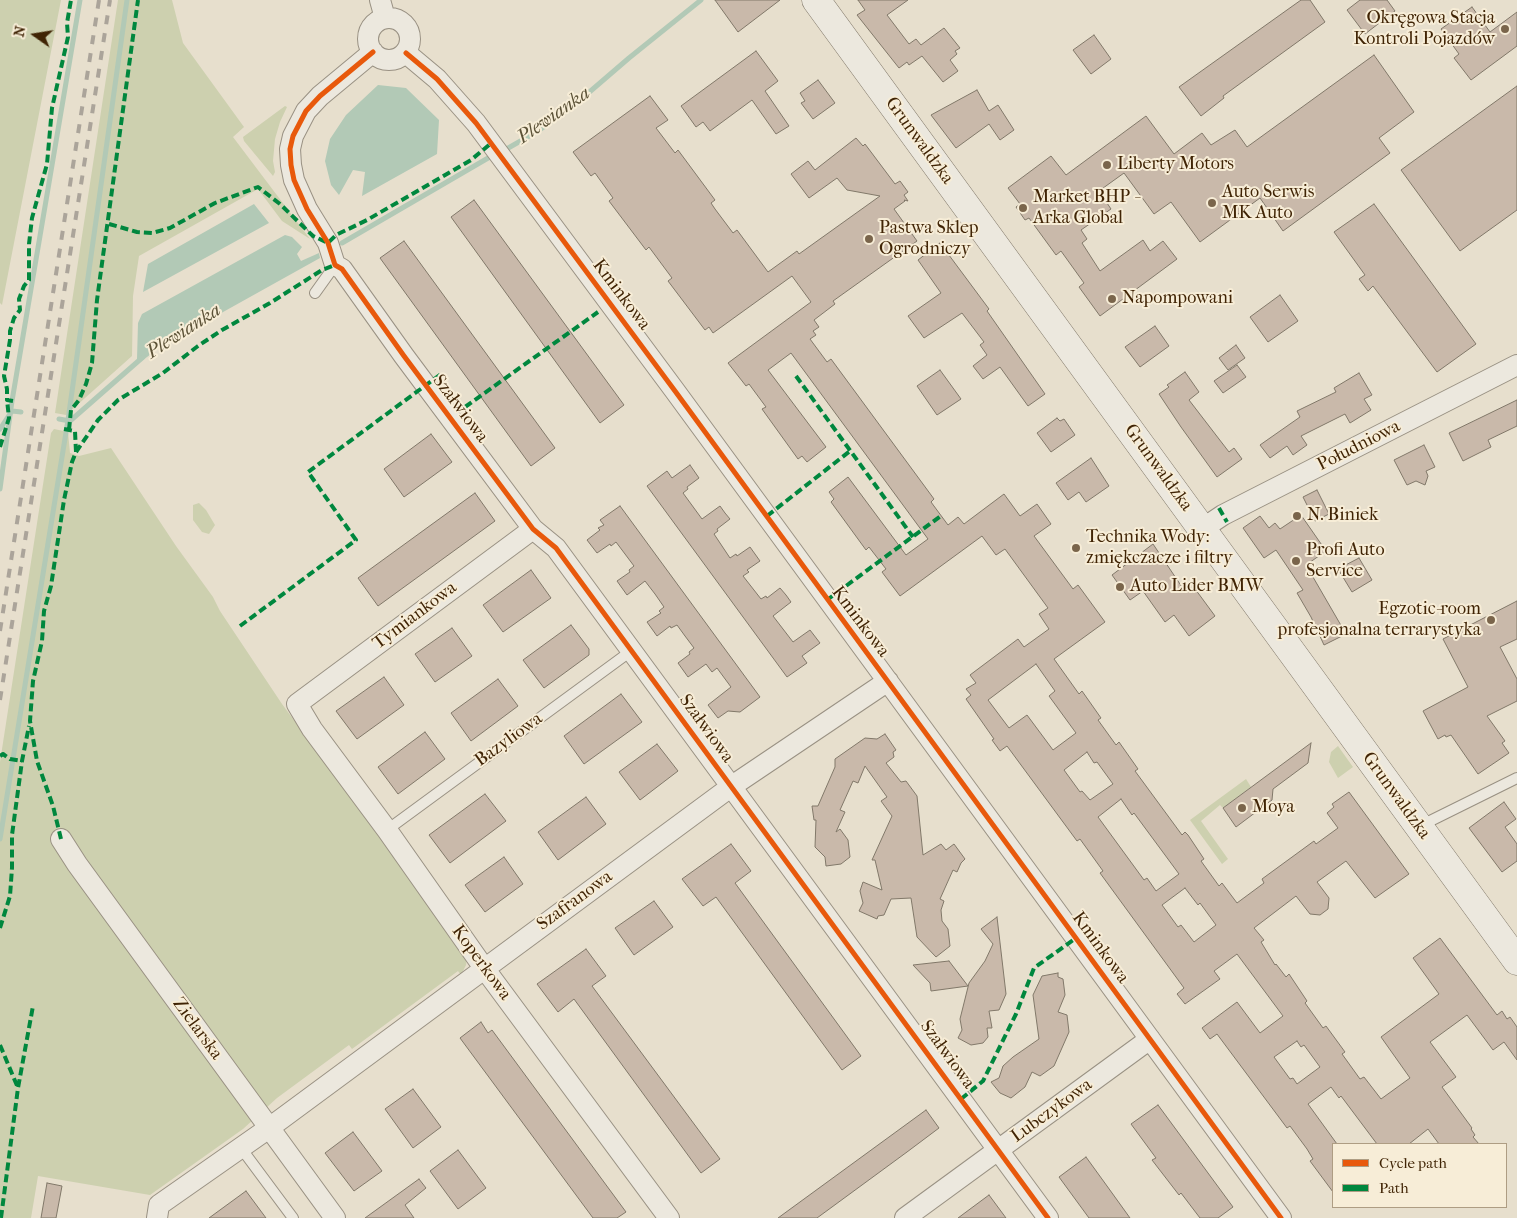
<!DOCTYPE html>
<html>
<head>
<meta charset="utf-8">
<style>
	body { margin:0 }
	#map { position:relative; width:1517px; height:1218px; overflow:hidden; background:#e7dfcd; font-family:"IM FELL French Canon",serif }
	canvas { display:block }
	.legend { position:absolute; left:1332px; top:1143px; width:175px; height:65px; box-sizing:border-box; background:#f7edd7; border:1px solid #ae9d83; margin:0; padding:6px 9px; list-style:none; font-size:15px; color:#402405 }
	.legend li { display:flex; align-items:center; gap:10px; height:25px }
	.legend b { width:25px; border:1px solid #ae9d83 }
	.north { position:absolute; left:10px; top:10px; width:50px; height:50px; -webkit-text-stroke:4px #f7edd7; paint-order:stroke; rotate:283deg; font-size:14px; font-weight:700; line-height:20px; text-align:center; color:#402405 }
	.north::after { content:''; display:block; margin:auto; width:18px; height:22px; background:#402405; clip-path:polygon(50% 0,100% 100%,50% 72%,0 100%) }
</style>
</head>
<body>
<div id="map">
<canvas width="1517" height="1218"></canvas>
<ul class="legend">
<li><b style="height:6px;background:#e8590c"></b>Cycle path</li>
<li><b style="height:6px;background:#00873e"></b>Path</li>
</ul>
<div class="north">N</div>
</div>
<script>
const c = document.querySelector('canvas').getContext('2d');
c.lineJoin = 'round';
function paint(path, color) { c.fillStyle = color; c.fill(path, 'evenodd'); }
const toPath = rows => new Path2D(rows.map(r => 'M' + r).join(''));
function trace(path, color, width, dash) { c.strokeStyle = color; c.lineWidth = width; c.lineCap = dash ? 'butt' : 'round'; c.setLineDash(dash || []); c.stroke(path); }
function drawText(font, color, halo, rows, align = 'center') {
  c.font = font + ' "IM FELL French Canon",serif'; c.lineWidth = 4; c.setLineDash([]); c.textBaseline = 'middle'; c.strokeStyle = halo; c.fillStyle = color; for (const [text, x, y, turn = 0] of rows) {
    c.save(); c.translate(x, y); c.rotate((+turn || 0) * Math.PI / 180); c.textAlign = isNaN(turn) ? turn : align; if (halo) c.strokeText(text, 0, 0); c.fillText(text, 0, 0); c.restore();
  }
}
paint(toPath([
	[0,0,61,0,2,305,0,303],
	[118,0,172,0,183,43,244,127,233,137,310,239,282,221,258,189,139,256,133,296,132,356,66,415,55,413],
	[285,106,287,107,280,122,275,139,273,161,275,172,273,176,244,141,243,137],
	[54,429,68,432,70,453,79,456,111,448,176,546,213,597,220,611,282,704,402,866,467,958,466,965,461,975,458,971,352,1049,349,1045,277,1098,243,1129,150,1195,38,1176,31,1218,0,1218,0,762,51,433],
	[199,503,206,510,215,525,209,534,202,532,193,520,193,505],
	[1338,746,1353,767,1338,778,1329,762,1331,752],
	[1246,779,1251,787,1223,808,1220,805,1201,821,1228,859,1222,864,1190,820]
]), '#cdd0af');
paint(toPath([
	[378,85,406,88,439,120,437,154,362,196,365,172,353,170,339,195,331,185,325,161,330,139,346,115],
	[254,204,269,223,143,292,148,264],
	[285,235,292,237,302,247,297,254,301,261,319,253,320,258,189,331,155,351,139,363,137,359,138,323,142,314]
]), '#b2c9b6');
trace(toPath([
	[503,151,538,131,572,107,629,58,701,0],
	[342,243,495,154],
	[59,419,70,421,143,357],
	[0,429,12,411,21,412],
	[0,489,12,401,80,0],
	[0,839,68,420,127,0]
]), '#b2c9b6', 5);
const building = toPath([
	[715,0,780,0,738,32,715,0],
	[858,0,908,0,887,15,909,44,916,39,921,45,944,28,960,48,955,51,957,54,950,60,958,71,943,82,922,56,909,65,907,62,899,68,857,15,865,10,858,0],
	[1301,0,1310,0,1325,22,1223,96,1224,98,1201,116,1179,87,1301,0],
	[1360,0,1387,0,1395,11,1365,34,1347,10,1360,0],
	[1472,7,1490,32,1517,12,1517,46,1471,80,1454,58,1459,54,1441,29,1472,7],
	[1094,35,1111,59,1091,74,1073,50,1094,35],
	[756,51,778,81,765,91,789,126,776,134,752,100,710,131,703,122,696,127,681,106,756,51],
	[1374,55,1414,112,1379,138,1390,153,1283,231,1260,198,1200,242,1171,202,1154,214,1124,173,1099,191,1111,209,1081,230,1087,239,1082,243,1100,271,1143,240,1150,251,1163,241,1177,259,1100,316,1079,287,1084,283,1061,251,1056,255,1029,218,1025,220,1016,207,1020,204,1008,188,1051,156,1066,175,1146,116,1174,154,1202,133,1211,145,1235,130,1247,147,1374,55],
	[818,80,835,103,813,119,801,103,805,101,800,93,818,80],
	[1517,86,1517,210,1460,251,1401,170,1517,86],
	[977,90,989,111,998,105,1014,130,1000,140,989,124,956,148,931,115,977,90],
	[650,96,668,120,656,128,675,153,678,150,715,200,711,203,715,209,733,233,737,230,768,272,797,251,799,254,880,196,847,190,837,178,809,198,791,174,808,161,815,170,856,138,863,146,865,144,895,184,900,181,908,192,904,195,908,201,904,200,905,201,894,209,917,241,833,301,835,304,814,320,819,327,813,331,816,335,810,339,827,362,831,359,934,499,931,502,948,525,958,517,964,524,1004,494,1020,516,1037,504,1051,524,1034,536,1073,589,1078,585,1105,622,1054,659,1079,694,1082,691,1101,718,1098,720,1116,745,1119,742,1138,769,1135,771,1182,835,1185,832,1188,835,1204,859,1201,861,1219,886,1222,883,1237,903,1264,883,1262,879,1314,841,1316,844,1338,828,1327,813,1334,807,1332,804,1349,792,1409,874,1375,898,1346,861,1317,882,1329,898,1328,909,1320,915,1310,914,1296,896,1254,928,1264,940,1261,942,1275,965,1276,964,1286,977,1289,974,1307,1001,1305,1003,1323,1028,1326,1026,1345,1052,1342,1054,1360,1079,1364,1077,1381,1099,1410,1078,1381,1037,1439,994,1413,958,1440,938,1497,1015,1502,1011,1507,1019,1510,1017,1517,1027,1517,1060,1504,1042,1493,1050,1467,1015,1430,1042,1456,1077,1442,1087,1472,1128,1471,1129,1475,1135,1473,1137,1479,1144,1439,1144,1428,1129,1409,1144,1377,1144,1341,1096,1339,1098,1331,1087,1308,1104,1337,1144,1333,1144,1333,1192,1310,1161,1313,1159,1307,1149,1290,1126,1287,1128,1217,1034,1210,1039,1202,1028,1237,1002,1260,1033,1283,1016,1237,954,1214,971,1220,979,1185,1004,1177,994,1184,988,1100,873,1103,871,1080,839,1077,841,1007,746,1000,751,992,740,994,739,966,699,971,695,966,689,976,683,970,675,1018,639,1024,647,1049,629,1039,614,1048,608,1005,549,996,555,982,536,900,596,882,572,886,569,869,547,866,550,831,502,834,499,829,492,848,477,906,555,928,539,791,353,768,370,826,447,807,462,802,456,798,459,762,409,766,407,749,384,746,386,728,363,811,302,792,276,713,333,709,327,705,330,668,281,672,278,649,247,646,250,609,201,613,198,595,173,591,176,573,152,650,96],
	[1036,664,1055,691,1049,696,1076,733,1053,750,1027,715,1009,728,988,700,1036,664],
	[1087,752,1094,763,1097,762,1113,784,1090,800,1082,791,1080,792,1064,770,1087,752],
	[1121,799,1132,815,1134,813,1179,874,1156,891,1147,878,1144,880,1098,817,1121,799],
	[1185,888,1198,905,1200,903,1216,925,1194,942,1181,925,1178,927,1162,905,1185,888],
	[1297,1041,1301,1047,1304,1045,1320,1067,1297,1084,1293,1078,1290,1079,1274,1057,1297,1041],
	[474,200,624,405,600,423,451,217,474,200],
	[1374,204,1476,344,1437,372,1373,286,1368,291,1359,279,1365,275,1334,232,1374,204],
	[404,241,555,448,531,466,380,258,404,241],
	[940,243,989,309,987,311,1045,394,1028,406,1000,367,983,379,973,366,987,355,980,345,984,342,962,313,924,338,908,316,941,293,918,260,940,243],
	[1280,295,1298,321,1268,342,1250,317,1280,295],
	[1155,326,1169,346,1140,367,1125,347,1155,326],
	[1236,345,1245,358,1228,370,1219,358,1236,345],
	[1237,365,1246,377,1223,393,1214,381,1237,365],
	[940,370,961,399,937,415,917,386,940,370],
	[1185,372,1199,392,1189,400,1229,452,1234,448,1242,459,1217,477,1181,427,1159,394,1169,387,1167,385,1185,372],
	[1359,373,1372,395,1364,399,1371,410,1350,423,1345,414,1301,436,1307,445,1293,455,1287,446,1270,458,1260,445,1300,417,1297,411,1336,392,1334,388,1359,373],
	[1517,400,1517,426,1488,440,1491,447,1463,461,1449,433,1517,400],
	[1057,418,1060,421,1064,419,1075,435,1051,452,1037,433,1057,418],
	[431,434,452,462,404,497,384,469,431,434],
	[1424,445,1435,467,1426,471,1428,476,1425,485,1416,481,1407,485,1394,460,1424,445],
	[1091,458,1109,486,1086,502,1079,492,1068,500,1056,483,1091,458],
	[690,465,699,478,687,487,688,489,683,493,702,519,720,506,725,513,730,519,717,529,718,531,714,534,730,558,736,554,737,556,750,547,760,561,747,570,749,572,743,576,761,599,766,596,767,598,780,588,786,595,791,602,773,616,793,642,810,630,820,643,802,656,807,663,787,677,647,486,667,471,672,478,690,465],
	[1317,490,1329,514,1315,521,1303,497,1317,490],
	[475,493,495,521,378,606,358,578,475,493],
	[620,506,760,697,740,712,728,711,718,718,708,705,731,687,717,668,712,672,706,664,688,677,678,663,690,654,689,652,694,648,685,636,677,625,671,628,670,626,657,636,647,622,661,613,659,611,664,607,655,594,645,581,627,595,617,581,630,572,629,570,634,566,616,542,611,546,610,544,597,553,587,540,600,530,598,528,604,525,600,520,620,506],
	[1301,515,1326,551,1306,565,1346,634,1324,645,1311,617,1297,593,1303,590,1276,550,1264,558,1243,528,1260,516,1269,528,1275,523,1280,529,1301,515],
	[1153,544,1182,587,1190,582,1215,616,1189,636,1174,615,1165,622,1143,591,1130,600,1112,575,1153,544],
	[1359,558,1372,580,1352,592,1338,569,1359,558],
	[531,570,551,598,503,632,483,605,531,570],
	[1517,601,1517,639,1500,647,1517,679,1517,701,1487,716,1505,741,1502,743,1509,753,1478,774,1451,735,1446,737,1445,735,1438,739,1423,711,1468,687,1443,639,1517,601],
	[571,625,589,649,589,655,544,688,523,660,571,625],
	[452,628,472,656,435,682,415,654,452,628],
	[384,677,404,705,357,739,336,711,384,677],
	[498,679,518,706,471,741,451,713,498,679],
	[621,694,642,722,584,764,564,736,621,694],
	[425,732,445,759,398,794,378,767,425,732],
	[885,734,896,750,893,752,894,757,886,763,901,782,906,781,917,796,923,855,941,844,946,850,954,844,965,859,961,863,957,872,953,870,940,899,944,901,941,910,942,921,948,929,950,946,936,957,917,937,911,898,891,899,884,915,878,916,877,919,859,911,863,903,860,891,863,882,882,890,875,860,872,860,892,816,881,801,887,797,865,766,858,783,853,781,840,810,845,812,836,832,840,829,848,840,850,857,841,864,826,866,825,857,815,847,816,820,814,820,812,806,818,806,835,767,835,759,865,738,877,739,885,734],
	[1311,743,1308,763,1273,789,1272,800,1236,827,1223,808,1311,743],
	[657,744,678,771,640,800,619,772,657,744],
	[485,794,506,821,450,863,429,835,485,794],
	[586,797,606,824,558,860,538,832,586,797],
	[1504,802,1516,819,1505,827,1517,844,1517,861,1502,872,1469,828,1504,802],
	[731,844,751,871,735,883,861,1056,842,1070,716,897,703,906,682,879,731,844],
	[504,857,523,884,485,912,465,885,504,857],
	[654,901,673,927,634,955,615,928,654,901],
	[997,917,1006,994,999,1010,989,1011,992,1028,987,1028,988,1037,983,1043,971,1045,958,1038,962,1030,960,1019,969,983,985,961,993,944,981,929,997,917],
	[586,949,606,976,592,986,720,1159,701,1173,574,999,558,1012,537,984,586,949],
	[949,961,968,986,931,991,930,983,913,965,949,961],
	[1058,973,1058,977,1063,979,1065,995,1058,1012,1067,1015,1069,1032,1054,1066,1040,1076,1032,1072,1025,1087,1011,1098,1000,1093,991,1082,999,1078,1003,1066,1013,1057,1039,1039,1033,995,1042,976,1058,973],
	[481,1022,488,1033,492,1030,626,1212,617,1218,593,1218,460,1038,481,1022],
	[413,1089,441,1127,413,1148,385,1109,413,1089],
	[1158,1105,1233,1207,1218,1218,1200,1218,1181,1193,1179,1195,1152,1160,1156,1158,1131,1124,1158,1105],
	[926,1110,939,1128,907,1152,817,1218,778,1218,926,1110],
	[353,1132,382,1171,354,1191,325,1153,353,1132],
	[458,1150,486,1188,458,1209,430,1171,458,1150],
	[1086,1157,1107,1186,1130,1218,1089,1218,1059,1177,1086,1157],
	[419,1179,426,1188,405,1205,414,1218,365,1218,419,1179],
	[47,1183,62,1186,56,1218,41,1218,47,1183],
	[246,1191,266,1218,209,1218,246,1191],
	[989,1195,1006,1218,958,1218,989,1195]
]);
paint(building, '#c9b9aa');
trace(building, '#817869', 1);
const lane = toPath([
	[315,293,335,265],
	[1420,826,1517,778],
	[387,830,631,651],
	[241,1148,293,1218]
]);
const street = toPath([
	[380,0,385,18],
	'368 39a21 21 0 1 1 42 0a21 21 0 1 1-42 0Z',
	[373,52,320,96,306,111,293,136,290,149,291,165,294,180,307,209,328,243,335,265,342,269,404,356,533,529,556,548,1048,1218],
	[406,53,437,79,476,123,675,391,1281,1218],
	[533,529,297,704,312,729,387,830,484,968,669,1218],
	[1202,529,1223,515,1517,365],
	[61,839,77,864,335,1218],
	[157,1218,159,1205,269,1128,732,786,888,681],
	[905,1218,1150,1039]
]);
const secondary = toPath([
	[816,0,1517,961]
]);
trace(lane, '#999183', 12);
trace(street, '#999183', 22);
trace(secondary, '#817869', 29);
trace(lane, '#ece8de', 10);
trace(street, '#ece8de', 20);
trace(secondary, '#ece8de', 28);
trace(toPath([
	[0,631,99,0],
	[0,700,110,0]
]), '#aba49a', 4, [9, 9]);
trace(toPath([
	[109,224,137,232,152,233,170,228,215,203,258,187,280,204,313,236,328,243,336,235,367,220,471,160,489,145],
	[796,376,913,537],
	[13,401,7,400,7,389,4,376,10,340,10,331,14,318,20,310,19,299,24,286,29,280,29,244,32,218,47,164,52,108,68,37,67,23,71,0],
	[465,407,598,312],
	[64,429,75,431,76,452],
	[69,430,71,410,79,400,86,384,92,363,97,300,138,0],
	[0,447,9,418,7,400],
	[1219,508,1227,522],
	[767,516,850,451],
	[827,600,942,515],
	[240,626,356,540,308,472,441,374],
	[0,756,3,754,10,759,22,761],
	[61,839,53,806,37,761,30,721,33,681,42,641,44,611,51,586,64,500,72,462,76,452,98,420,118,400,163,373,198,346,222,330,270,303,322,270,335,265],
	[0,928,10,896,12,868,12,835,22,761,29,726],
	[0,1045,18,1088],
	[961,1099,983,1081,1016,1014,1034,968,1076,938],
	[1,1218,18,1088,33,1006]
]), '#00873e', 4, [8, 4]);
trace(toPath([
	[373,52,320,96,306,111,293,136,290,149,291,165,294,180,307,209,328,243,335,265,342,269,404,356,533,529,556,548,1048,1218],
	[406,53,437,79,476,123,675,391,1281,1218]
]), '#e8590c', 5);
for (const [x, y, r, color] of [
	[1505,29,5,"#7a654b"],
	[1107,165,5,"#7a654b"],
	[1212,203,5,"#7a654b"],
	[1023,208,5,"#7a654b"],
	[869,239,5,"#7a654b"],
	[1112,299,5,"#7a654b"],
	[1297,516,5,"#7a654b"],
	[1076,548,5,"#7a654b"],
	[1296,561,5,"#7a654b"],
	[1120,587,5,"#7a654b"],
	[1491,620,5,"#7a654b"],
	[1242,808,5,"#7a654b"]
]) { const dot = new Path2D(); dot.arc(x, y, r, 0, 2 * Math.PI); c.fillStyle = color; c.fill(dot); trace(dot, '#f7edd7', 2); }
drawText('18px', '#402405', '#f7edd7', [
	["Okręgowa Stacja",1495,19,"right"],
	["Kontroli Pojazdów",1495,40,"right"],
	["Liberty Motors",1117,165],
	["Auto Serwis",1222,193],
	["MK Auto",1222,214],
	["Market BHP -",1033,198],
	["Arka Global",1033,219],
	["Pastwa Sklep",879,229],
	["Ogrodniczy",879,250],
	["Napompowani",1122,299],
	["N. Biniek",1307,516],
	["Technika Wody:",1086,538],
	["zmiękczacze i filtry",1086,559],
	["Profi Auto",1306,551],
	["Service",1306,572],
	["Auto Lider BMW",1130,587],
	["Egzotic-room",1481,610,"right"],
	["profesjonalna terrarystyka",1481,631,"right"],
	["Moya",1252,808]
], 'left');
drawText('18px', '#402405', '#f7edd7', [
	["Grunwaldzka",919,141,54],
	["Kminkowa",621,295,53],
	["Szałwiowa",460,409,53],
	["Południowa",1359,446,-27],
	["Grunwaldzka",1158,468,54],
	["Tymiankowa",415,616,-37],
	["Kminkowa",860,622,53],
	["Szałwiowa",706,729,54],
	["Bazyliowa",509,740,-36],
	["Grunwaldzka",1396,796,54],
	["Szafranowa",575,901,-36],
	["Kminkowa",1100,948,54],
	["Koperkowa",481,963,54],
	["Zielarska",197,1029,54],
	["Szałwiowa",947,1055,54],
	["Lubczykowa",1052,1111,-36]
]);
drawText('italic 19px', '#5c5237', '#f7edd7', [
	["Plewianka",554,116,-35],
	["Plewianka",184,332,-33]
]);
</script>
</body>
</html>
